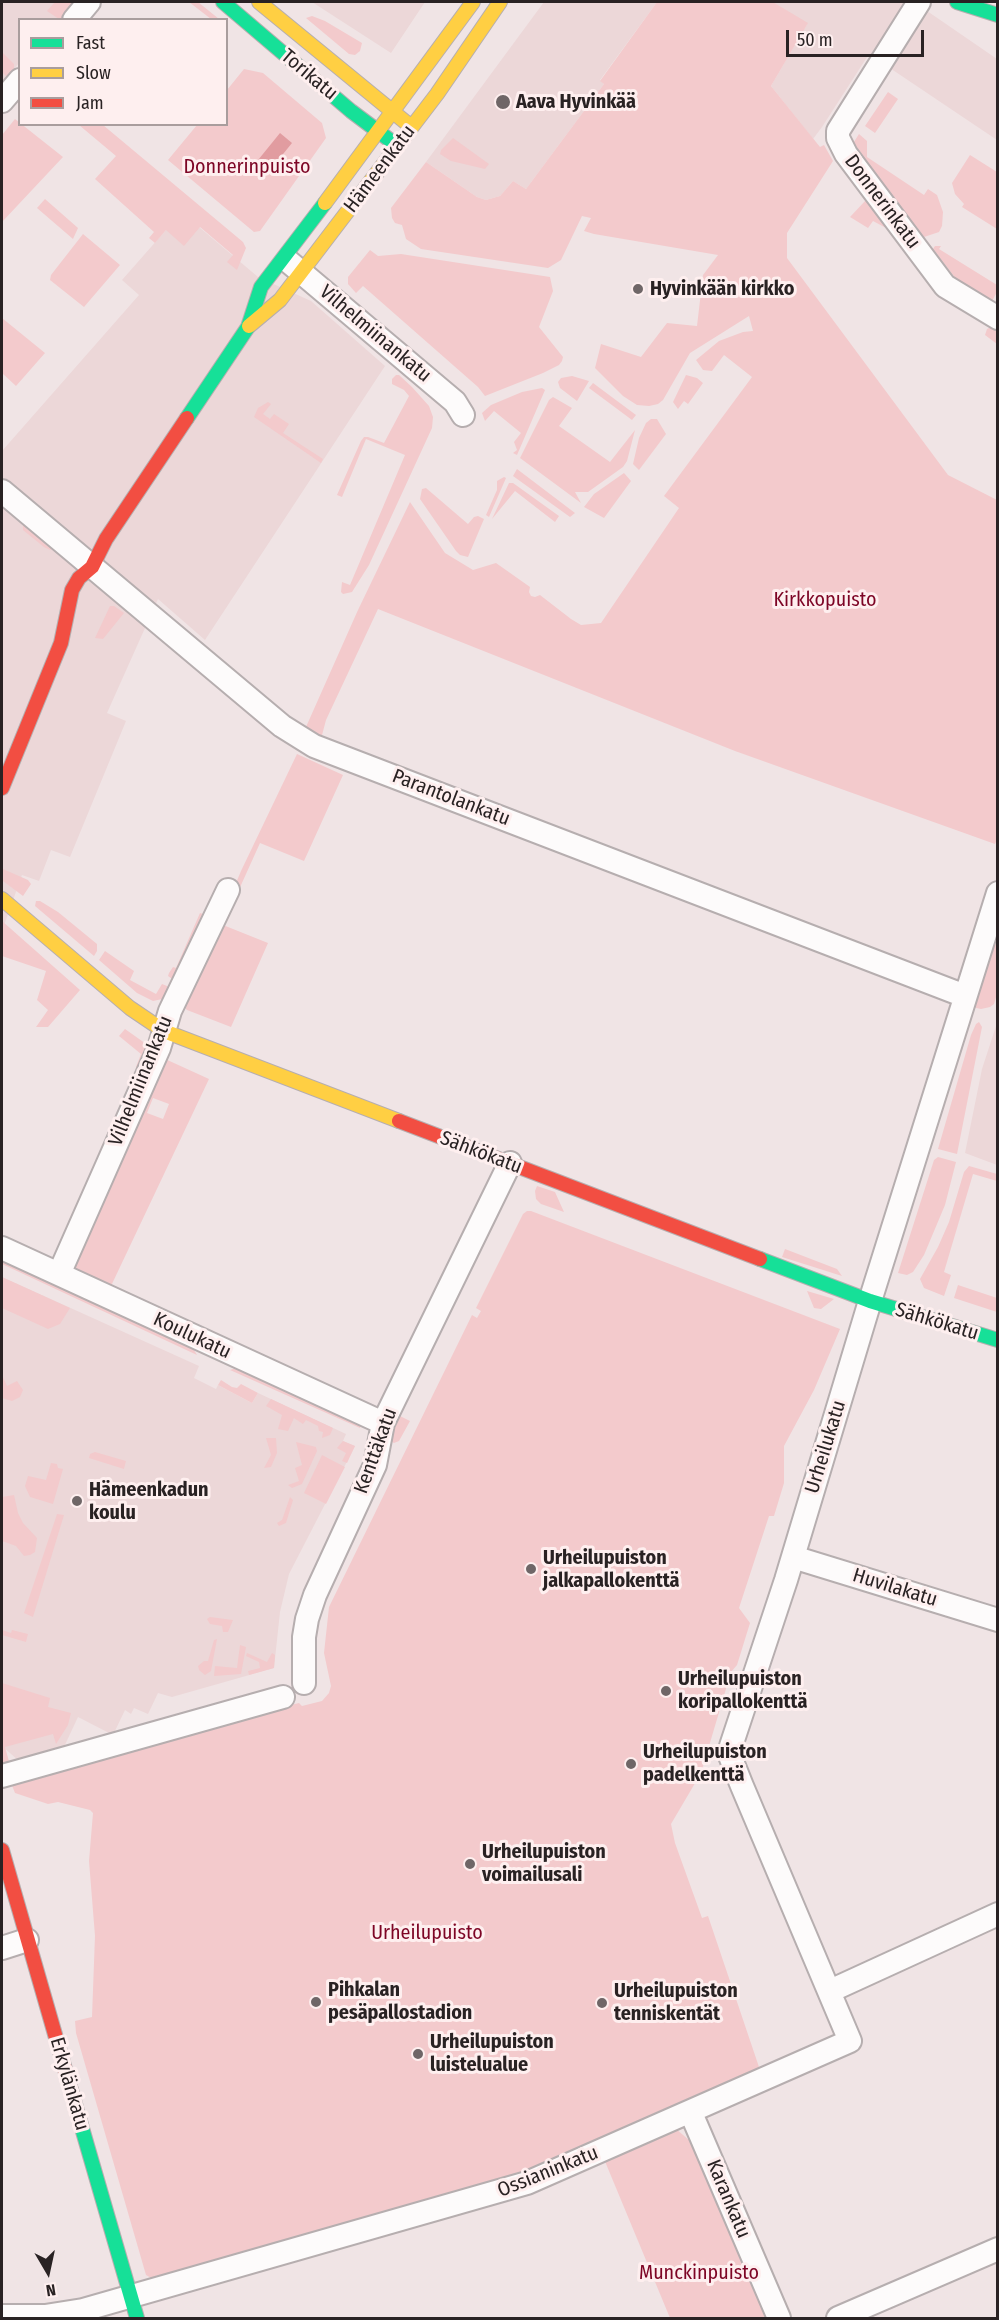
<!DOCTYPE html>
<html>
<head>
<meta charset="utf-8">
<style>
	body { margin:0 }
	#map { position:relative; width:999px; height:2320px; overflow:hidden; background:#f0e4e5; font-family:"Fira Sans Condensed",sans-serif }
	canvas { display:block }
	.frame { position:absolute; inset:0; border:3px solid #292223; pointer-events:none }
	.legend { position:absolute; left:18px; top:18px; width:210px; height:108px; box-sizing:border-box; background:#feefef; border:2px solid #a99d9d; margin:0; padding:8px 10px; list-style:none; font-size:18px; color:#292223 }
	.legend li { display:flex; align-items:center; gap:12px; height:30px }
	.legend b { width:30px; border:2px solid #a99d9d }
	.north { position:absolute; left:18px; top:2242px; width:60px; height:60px; -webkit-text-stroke:4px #feefef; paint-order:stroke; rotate:171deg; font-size:16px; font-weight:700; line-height:24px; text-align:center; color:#292223 }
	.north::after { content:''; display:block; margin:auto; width:21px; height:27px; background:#292223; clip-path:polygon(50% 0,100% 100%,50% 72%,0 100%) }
	.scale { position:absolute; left:786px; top:30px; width:138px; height:27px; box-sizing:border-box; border:3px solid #292223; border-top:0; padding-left:8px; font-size:18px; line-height:21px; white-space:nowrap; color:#292223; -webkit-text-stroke:4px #feefef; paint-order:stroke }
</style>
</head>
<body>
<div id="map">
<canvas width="999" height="2320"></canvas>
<div class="frame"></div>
<ul class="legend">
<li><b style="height:8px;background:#16e098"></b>Fast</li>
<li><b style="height:8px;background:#ffcf43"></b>Slow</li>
<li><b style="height:8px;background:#f24e42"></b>Jam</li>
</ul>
<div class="north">N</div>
<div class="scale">50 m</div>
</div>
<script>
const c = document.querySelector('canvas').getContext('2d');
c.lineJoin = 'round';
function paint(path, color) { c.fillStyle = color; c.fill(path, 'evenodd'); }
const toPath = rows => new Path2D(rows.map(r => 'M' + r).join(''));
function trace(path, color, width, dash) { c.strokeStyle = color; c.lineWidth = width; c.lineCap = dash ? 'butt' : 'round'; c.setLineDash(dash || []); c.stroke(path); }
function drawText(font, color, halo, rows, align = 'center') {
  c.font = font + ' "Fira Sans Condensed",sans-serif'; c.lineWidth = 6; c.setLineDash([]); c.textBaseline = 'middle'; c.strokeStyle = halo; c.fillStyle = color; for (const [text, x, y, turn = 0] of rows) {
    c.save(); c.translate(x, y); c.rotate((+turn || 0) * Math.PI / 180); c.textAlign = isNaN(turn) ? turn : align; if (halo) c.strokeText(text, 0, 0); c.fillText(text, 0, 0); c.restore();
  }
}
paint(toPath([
	[2,2,75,2,59,19,20,20,19,63,2,83],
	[312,2,425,2,391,53],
	[544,2,657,2,600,80,604,84,526,189,513,181,500,196,486,200,477,197,426,162],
	[773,2,914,2,997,59,997,140,869,54,822,127,813,139,771,86,807,24],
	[199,227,258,277,311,301,385,366,205,640,158,599,107,713,126,721,70,857,51,850,39,881,22,875,2,931,2,451,139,295,122,280,166,230],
	[997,1023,997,1165,965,1153,982,1069],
	[2,1277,199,1366,194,1378,216,1389,218,1385,252,1403,258,1393,346,1434,343,1441,355,1446,289,1574,280,1612,274,1668,172,1697,158,1693,148,1714,134,1708,131,1714,125,1710,113,1735,78,1717,63,1749,19,1761,2,1746]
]), '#ecd7d8');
paint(toPath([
	[55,2,77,2,62,19,59,19,47,11],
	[189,2,198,2,219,19,211,19],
	[657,2,773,2,808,23,771,86,820,147,824,145,833,161,787,233,787,258,948,475,997,500,998,837,995,844,735,751,378,609,326,720,321,739,306,730,306,727,358,610,410,502,445,553,473,570,496,563,530,587,529,592,531,596,535,597,540,595,571,619,581,625,601,623,679,508,664,496,752,377,724,355,712,371,703,370,696,360,719,341,743,332,753,331,749,316,690,353,663,400,658,404,649,406,637,405,623,396,595,368,601,344,641,357,667,323,697,326,703,275,718,255,594,234,584,231,591,218,582,216,561,260,548,268,421,249,406,239,402,225,395,223,392,218,391,208,426,162,477,197,486,200,500,196,513,181,526,189,604,84,600,81],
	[312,16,325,21,362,43,360,51,355,55,349,54,306,18],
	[2,52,14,64,14,70,7,77,2,72],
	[244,69,263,73,322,123,326,138,260,231,254,232,168,160,197,125,226,124,227,90],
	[888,92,898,99,875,133,865,126],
	[15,119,63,157,2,222,2,135],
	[79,125,103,125,243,242,246,248,237,270,227,262,233,255,200,227,184,246,166,230,155,243,149,238,154,232,95,179,116,156],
	[859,134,867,141,867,157,924,195,928,189,937,195,943,212,942,226,939,232,924,237,852,145],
	[453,138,489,164,485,169,451,161,440,154,441,150],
	[970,155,997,172,997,229,962,207,964,204,955,194,952,183],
	[45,199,78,228,73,239,37,208],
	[866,200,888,229,873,221,868,228,850,217],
	[83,234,120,265,84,307,50,280,51,275],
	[935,246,941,246,939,249,997,285,997,292,992,301,956,279,933,249],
	[370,250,378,256,401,254,550,277,553,291,539,327,563,357,562,361,559,365,543,373,485,396,478,387,363,286,356,293,348,284,348,277],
	[2,318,45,353,16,386,2,373],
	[991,327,997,331,997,344,985,335,987,329],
	[396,375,399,375,412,387,429,406,433,417,432,428,369,565,352,592,343,594,341,592,342,582,350,585,405,455,366,439,342,497,337,495,361,441,364,437,368,437,384,443,409,396,404,390,392,384,392,379],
	[686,375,697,378,703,383,688,404,684,401,678,409,673,402],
	[572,376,589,381,577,401,560,388,558,382,561,378],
	[593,383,636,415,632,420,589,388],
	[542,388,545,390,517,455,513,453,517,450,514,442,521,433,494,411,485,421,482,413,491,405,522,392],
	[553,397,572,408,559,426,610,462,635,430,627,461,623,467,588,492,575,492,581,503,520,458,549,400],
	[268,402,271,404,263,414,270,419,274,414,289,424,283,433,323,459,321,463,254,417,258,408],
	[651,419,657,419,666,434,639,470,633,464,639,438,646,423],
	[517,469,575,513,570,517,513,476],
	[624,473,631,481,604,518,584,507,594,494],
	[504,477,506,478,489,517,486,515,497,490,497,481],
	[509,483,513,483,559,516,555,522,515,491,492,519],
	[426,488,468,524,474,517,478,516,484,519,468,557,460,555,456,551,420,499,422,489],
	[23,525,32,531,53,548,50,550,44,547,23,530],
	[110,606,114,606,124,613,103,639,95,638],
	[297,754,343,775,304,861,260,843,223,925,268,943,231,1027,187,1010,184,1007,241,871],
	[3,869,28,880,31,884,23,896,3,881,2,877],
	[36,901,40,901,58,912,97,944,97,951,94,956,35,906],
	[200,913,209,916,175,981,168,976,169,973,173,967,176,968],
	[2,921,80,990,48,1027,36,1027,48,1010,37,1000,46,971,2,956],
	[992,943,997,945,997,994,994,1004,990,1007,981,1009,972,1007],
	[105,951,134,971,130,980,156,994,162,984,167,986,170,989,167,998,153,1001,137,993,99,960],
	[979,1022,982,1027,957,1154,938,1149,971,1035,976,1024],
	[125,1029,149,1046,138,1069,136,1067,141,1054,119,1036],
	[163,1058,209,1079,111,1286,70,1266],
	[153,1098,169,1104,163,1119,147,1113],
	[938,1157,956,1162,945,1205,924,1255,913,1272,907,1275,898,1273,934,1160],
	[969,1166,997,1174,997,1181,973,1174,944,1272,951,1275,944,1296,924,1288,920,1279,938,1247,949,1222,964,1172],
	[537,1186,555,1192,564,1212,541,1204,536,1199,535,1191],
	[527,1211,531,1211,840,1329,814,1390,784,1446,784,1483,774,1516,769,1516,739,1608,750,1623,737,1665,731,1672,701,1773,671,1824,675,1843,702,1918,708,1916,760,2070,524,2175,153,2279,146,2275,76,2033,75,2021,92,2017,95,1936,89,1861,93,1813,90,1810,58,1802,48,1804,15,1793,11,1783,178,1739,248,1716,299,1703,302,1706,322,1701,329,1693,331,1686,324,1653,329,1607,472,1315,477,1318,481,1311,476,1308,523,1214],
	[785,1249,837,1269,842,1276,782,1257],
	[2,1257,191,1345,197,1355,2,1264],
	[2,1277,70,1308,60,1324,48,1329,2,1308],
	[958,1285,997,1298,997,1312,954,1298],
	[807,1291,834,1299,821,1309,814,1308],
	[239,1367,362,1424,360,1428,230,1370],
	[2,1375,7,1386,17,1381,23,1390,20,1397,12,1401,2,1398],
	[221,1380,232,1387,237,1388,241,1384,258,1393,252,1403,218,1385],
	[271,1399,333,1428,330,1435,322,1438,323,1432,319,1431,318,1426,306,1420,303,1424,294,1418,288,1431,278,1429,282,1415,266,1406],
	[400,1416,410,1421,399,1441,394,1443,389,1440],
	[266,1438,276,1438,277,1453,271,1467,264,1468,271,1455],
	[343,1441,355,1446,347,1463,342,1461,346,1453,337,1448],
	[296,1442,316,1447,317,1451,302,1484,292,1488,288,1485,299,1481,295,1468,302,1465],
	[95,1452,126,1461,124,1469,89,1458,90,1454],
	[322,1455,345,1467,326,1504,304,1493],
	[51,1463,57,1464,58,1468,63,1469,53,1504,30,1497,25,1486,28,1476,46,1480],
	[14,1495,18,1513,23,1523,37,1538,35,1552,30,1555,24,1556,16,1546,2,1541,2,1497],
	[290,1497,293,1500,286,1523,279,1526,277,1523,282,1520],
	[57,1514,64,1515,33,1617,24,1613],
	[210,1617,233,1620,228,1632,223,1632,222,1626,210,1624,207,1619],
	[2,1630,11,1633,12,1630,28,1634,26,1642,2,1635],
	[217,1639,211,1671,205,1675,199,1670,198,1666,204,1661,208,1661,214,1640],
	[240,1645,246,1647,241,1674,214,1676,215,1666,237,1668],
	[247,1653,267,1662,272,1653,275,1655,274,1668,249,1675,248,1671,260,1668,259,1662,246,1656],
	[2,1683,50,1698,48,1707,71,1713,68,1725,56,1744,53,1734,5,1747,10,1765,2,1768],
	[675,2128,690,2141,767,2318,670,2318,604,2159]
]), '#f3cacc');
paint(toPath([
	[280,133,292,143,266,175,254,165]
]), '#e19ca0');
const street = toPath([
	[919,2,843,123,838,131,838,138,846,154,945,286,998,318],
	[74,20,89,2],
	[2,101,20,80],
	[289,262,455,402,463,415],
	[2,491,282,726,314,746,965,996],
	[2,1248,383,1423],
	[59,1274,159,1048,170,1011,228,890],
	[793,1557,998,1620],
	[304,1683,304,1637,307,1619,315,1595,375,1465,383,1423,510,1163],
	[2,1776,283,1697],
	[2,1948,27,1940],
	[830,1991,998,1914],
	[691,2113,779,2318],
	[2,2316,45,2316,83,2310,527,2183,850,2041,742,1786,730,1756,731,1746,786,1580,870,1301,998,893],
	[838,2318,998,2249]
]);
const fast = toPath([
	[223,2,351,111,395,144],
	[957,2,998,15],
	[187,418,248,327,261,287,325,203],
	[760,1259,870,1301,998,1340],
	[73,2097,137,2318]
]);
const slow = toPath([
	[259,2,409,125],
	[325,203,473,2],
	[249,326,280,300,437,94,500,2],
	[2,899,130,1008,164,1031,399,1121]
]);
const jam = toPath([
	[2,788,61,643,72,590,79,578,92,567,106,539,187,418],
	[399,1121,760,1259],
	[2,1850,73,2097]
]);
trace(street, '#b6aeaf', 26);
trace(fast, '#b6aeaf', 16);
trace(slow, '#b6aeaf', 16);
trace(jam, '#b6aeaf', 16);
trace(street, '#fdfbfb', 22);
trace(fast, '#16e098', 14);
trace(slow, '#ffcf43', 14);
trace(jam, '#f24e42', 14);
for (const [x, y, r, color] of [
	[503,102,8,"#6f6667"],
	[638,289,6,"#6f6667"],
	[77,1501,6,"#6f6667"],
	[531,1569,6,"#6f6667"],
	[666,1691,6,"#6f6667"],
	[631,1764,6,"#6f6667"],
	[470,1864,6,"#6f6667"],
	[316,2002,6,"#6f6667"],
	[602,2003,6,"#6f6667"],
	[418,2054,6,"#6f6667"]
]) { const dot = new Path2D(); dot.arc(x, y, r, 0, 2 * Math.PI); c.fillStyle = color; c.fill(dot); trace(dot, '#feefef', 2); }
drawText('20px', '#292223', '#feefef', [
	["Torikatu",309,75,40],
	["Hämeenkatu",380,169,-53],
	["Donnerinkatu",882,202,53],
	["Vilhelmiinankatu",375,334,40],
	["Parantolankatu",451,798,21],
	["Vilhelmiinankatu",141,1081,-68],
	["Sähkökatu",481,1153,21],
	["Sähkökatu",937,1322,17],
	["Koulukatu",192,1336,25],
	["Urheilukatu",826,1447,-73],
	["Kenttäkatu",376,1451,-70],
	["Huvilakatu",895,1588,17],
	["Erkylänkatu",69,2084,74],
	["Ossianinkatu",548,2172,-22],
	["Karankatu",728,2199,67]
]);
drawText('bold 20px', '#292223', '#feefef', [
	["Aava Hyvinkää",516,102],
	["Hyvinkään kirkko",650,289],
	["Hämeenkadun",89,1490],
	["koulu",89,1513],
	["Urheilupuiston",543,1558],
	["jalkapallokenttä",543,1581],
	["Urheilupuiston",678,1679],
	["koripallokenttä",678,1702],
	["Urheilupuiston",643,1752],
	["padelkenttä",643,1775],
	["Urheilupuiston",482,1852],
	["voimailusali",482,1875],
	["Pihkalan",328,1990],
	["pesäpallostadion",328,2013],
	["Urheilupuiston",614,1991],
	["tenniskentät",614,2014],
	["Urheilupuiston",430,2042],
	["luistelualue",430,2065]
], 'left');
drawText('20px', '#7d0525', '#feefef', [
	["Donnerinpuisto",247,167],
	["Kirkkopuisto",825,600],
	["Urheilupuisto",427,1933],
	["Munckinpuisto",699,2273]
]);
</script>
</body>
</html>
